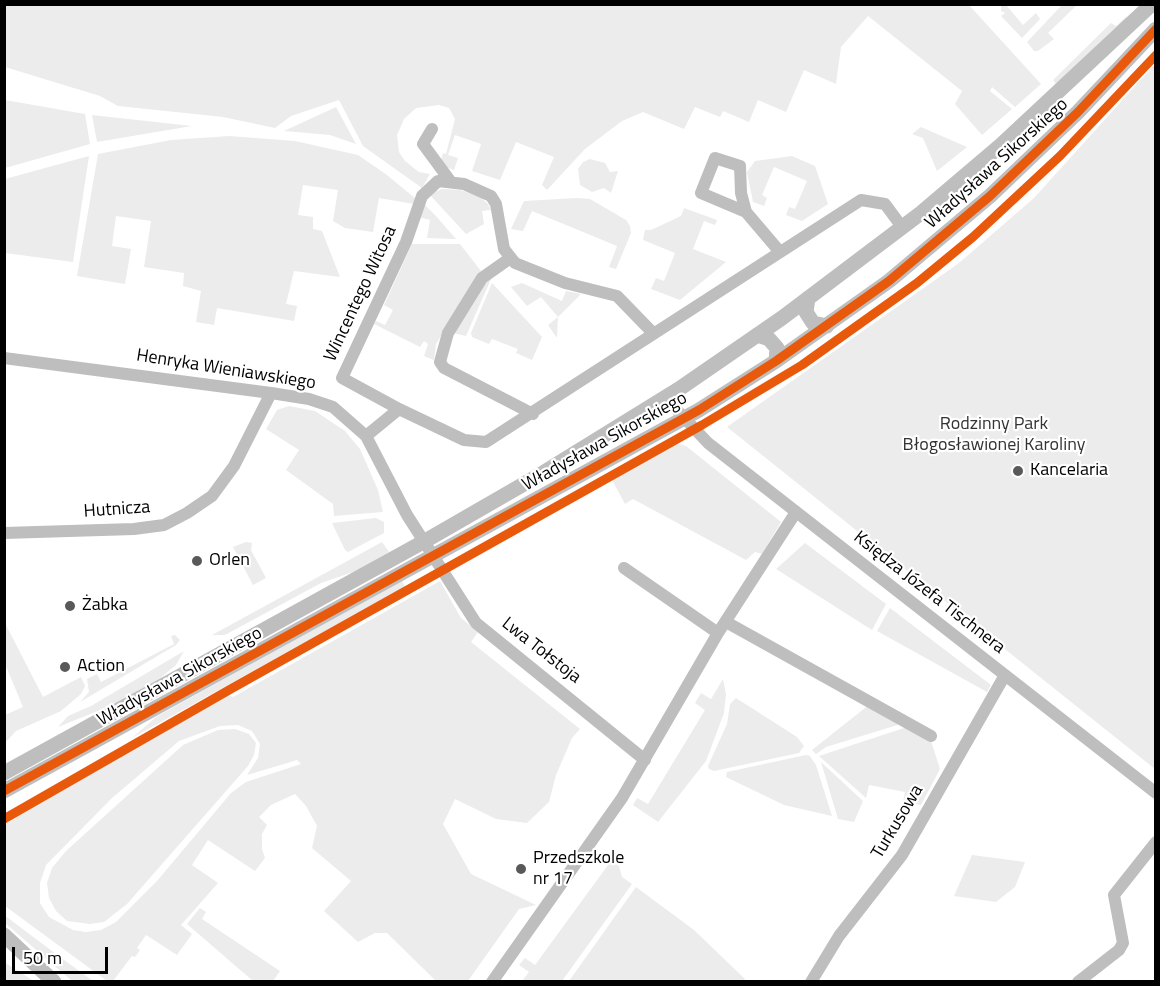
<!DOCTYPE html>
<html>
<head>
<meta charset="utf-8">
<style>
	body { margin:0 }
	#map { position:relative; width:1160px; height:986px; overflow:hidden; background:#fff; font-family:"Titillium Web",sans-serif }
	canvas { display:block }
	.frame { position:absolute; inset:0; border:6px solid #000; pointer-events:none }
	.scale { position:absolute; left:12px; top:947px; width:96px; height:27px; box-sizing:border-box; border:3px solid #000; border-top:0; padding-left:8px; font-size:18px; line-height:21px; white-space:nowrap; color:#000; -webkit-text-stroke:4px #fff; paint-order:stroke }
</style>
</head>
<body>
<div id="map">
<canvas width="1160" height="986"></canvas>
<div class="frame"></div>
<div class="scale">50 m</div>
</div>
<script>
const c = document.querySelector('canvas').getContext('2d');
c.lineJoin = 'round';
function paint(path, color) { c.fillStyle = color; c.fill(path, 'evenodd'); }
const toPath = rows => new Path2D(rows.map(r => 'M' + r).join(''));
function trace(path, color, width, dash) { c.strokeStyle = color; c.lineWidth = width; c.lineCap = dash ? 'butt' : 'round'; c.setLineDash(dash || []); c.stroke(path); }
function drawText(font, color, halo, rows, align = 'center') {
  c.font = font + ' "Titillium Web",sans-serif'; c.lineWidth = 4.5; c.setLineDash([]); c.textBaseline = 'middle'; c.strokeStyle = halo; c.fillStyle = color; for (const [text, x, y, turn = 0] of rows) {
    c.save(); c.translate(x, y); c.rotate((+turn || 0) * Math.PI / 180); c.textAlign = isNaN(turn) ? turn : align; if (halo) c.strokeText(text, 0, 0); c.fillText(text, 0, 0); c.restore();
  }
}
paint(toPath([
	[4,5,969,5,1041,84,1015,107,992,87,990,91,1012,109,982,135,955,104,962,91,868,16,841,47,836,84,804,70,786,112,758,100,749,122,723,111,720,117,695,107,684,129,643,112,622,121,585,149,547,190,542,185,554,157,516,142,500,180,472,171,481,144,455,135,448,155,458,158,454,170,440,165,443,153,446,154,455,119,449,108,439,105,416,108,404,119,397,135,399,152,405,161,419,172,430,174,422,188,363,146,339,100,291,116,275,128,223,117,118,106,100,96,5,67],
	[1001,5,1006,5,1023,25,1036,13,1040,19,1022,38,1001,16,1005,13,1001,11],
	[1062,5,1077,5,1048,33,1054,39,1038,51,1034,51,1027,42],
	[1128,15,1123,22,1056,84,1053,80,1111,23,1116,26],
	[1155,64,1155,769,727,427,959,263,1034,198],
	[5,100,85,114,90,144,5,168],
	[336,107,356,144,330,135,284,131],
	[92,115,192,126,97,142],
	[921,127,967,147,937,171,923,138,912,134],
	[229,136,295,141,358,155,387,175,416,199,414,204,379,198,373,232,345,228,333,221,338,190,303,185,298,215,313,217,313,229,322,231,340,277,294,271,286,304,297,306,294,321,217,308,214,325,196,322,201,291,183,286,184,273,144,267,151,221,116,216,112,246,131,249,125,284,77,276,98,154,171,140],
	[89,156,73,262,5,253,5,179],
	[792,156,815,166,828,204,802,221,786,215,789,207,795,209,807,181,774,167,762,195,767,198,764,206,753,202,747,172,755,161],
	[590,159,605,163,610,172,618,171,611,193,604,188,592,192,580,185,578,169,583,162],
	[442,189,460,190,479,196,488,204,491,210,482,211,484,224,466,234,429,194],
	[577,198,590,199,626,220,630,226,631,233,616,269,609,267,617,246,532,211,523,231,511,229,524,201],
	[424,204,436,216,456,239,427,238,430,220,418,217],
	[684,208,717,220,715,225,704,221,693,249,726,262,680,300,651,289,656,278,664,281,675,253,643,240,645,230,651,230,681,216],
	[412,244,460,244,481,271,436,344,434,360,424,356,428,344,424,341,420,347,374,324,376,321,385,325,393,310,384,305],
	[491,279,466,336,453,333,487,280],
	[492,283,542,337,532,360,516,353,518,349,492,339,489,344,472,337,471,333],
	[522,283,562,301,566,291,581,294,558,317,557,338,548,325,558,317,541,297,527,306,511,287],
	[289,406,315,411,345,431,360,449,378,490,383,512,334,516,333,504,286,470,299,450,266,429,277,410],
	[676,443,686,446,781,522,762,554,755,552,746,560,633,499,625,504,612,480],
	[376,518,384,522,384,533,348,552,345,550,332,523],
	[246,542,252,543,251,550,266,578,253,585,233,547],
	[382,542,389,552,359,570,321,583,225,635,212,635],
	[805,543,886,604,872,630,776,569],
	[402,580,405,587,132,738,156,717],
	[440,581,461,618,478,632,471,642,580,729,572,738,556,775,549,802,527,823,496,819,455,799,443,824,471,874,536,905,519,909,468,981,436,981,387,933,375,933,358,942,324,911,351,881,312,848,317,826,306,806,295,794,271,805,259,817,267,825,262,834,262,849,265,858,255,871,208,840,192,865,218,883,181,925,192,934,177,955,146,935,137,948,140,950,135,957,132,956,113,981,107,981,5,906,4,825,227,694,233,697],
	[238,725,252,731,260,744,258,758,247,775,297,760,301,764,246,782,231,793,157,881,116,922,101,930,86,932,73,930,49,917,40,903,40,883,46,865,112,798,179,741,220,726],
	[890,608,991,685,987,692,877,631],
	[5,623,43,697,81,677,85,686,81,694,61,711,16,731,5,743,5,715,23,707,5,664],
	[175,635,180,640,176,645,80,702,89,692,87,679,97,674,101,682,174,644,171,636],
	[184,651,176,665,159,679,115,704,58,727,68,716,91,706],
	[723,679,726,694,724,713,706,761,658,822,633,805,637,798,648,804,705,710,695,703,701,693,711,699],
	[736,698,797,737,804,746,799,753,714,771,709,769,708,766,727,724,730,704],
	[870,704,904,723,826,747,816,754,812,750],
	[910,726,930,738,940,769,921,805,903,802,905,792,869,785,866,798,819,756],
	[235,729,249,734,256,743,254,755,248,766,127,904,104,922,90,924,67,921,56,911,49,898,47,883,52,868,66,851,183,745,218,730],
	[806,755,810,756,816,765,832,816,784,805,726,777,727,772],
	[821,762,863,801,854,822,838,819],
	[602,852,619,866,622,877,632,884,562,981,522,981,529,972,519,965,525,958,535,965,611,861],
	[972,855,1025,862,1015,887,996,902,954,896],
	[636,887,694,930,745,979,742,982,569,981],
	[200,908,206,912,202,919,280,971,273,981,253,981,187,924],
	[4,915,60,957,93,981,72,981,5,923],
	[4,962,29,978,33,981,5,981]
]), '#ececec');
trace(toPath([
	[432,129,423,144,451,182],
	[746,212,701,193,715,158,740,166,741,193,746,212,780,252],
	[509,259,482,278,448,333,440,362,444,368,533,414],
	[4,358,271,393,309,399,333,407,366,436,407,515,476,623,645,760],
	[679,389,675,408,708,443,1156,793],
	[399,409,342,378,406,242,422,196,438,181,464,184,491,196,496,204,504,249,515,263,565,283,617,296,652,332],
	[366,436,399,409,464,440,486,442,861,200,885,204,902,227],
	[4,533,134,529,164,525,187,513,212,496,234,466,271,393],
	[624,568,718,633],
	[726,622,931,736],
	[492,982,622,798,718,633,796,512],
	[811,982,839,936,902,855,1005,675],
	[1078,982,1119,950,1123,943,1114,895,1156,842]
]), '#bebebe', 12);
trace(toPath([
	[808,298,806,312,813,323,827,326],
	[757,335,769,339,777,348,776,361],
	[4,773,425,541,543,473,679,389,782,318,921,213,1001,145,1152,4],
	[4,791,699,410,776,361,889,281,990,196,1078,112,1156,29],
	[4,935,54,982]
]), '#bebebe', 15);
trace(toPath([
	[4,791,699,410,776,361,889,281,990,196,1078,112,1156,29],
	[4,819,229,690,702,425,802,365,917,283,973,237,1060,156,1156,55]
]), '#e8590c', 9);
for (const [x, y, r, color] of [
	[1018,471,6,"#595959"],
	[197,561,6,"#595959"],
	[70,606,6,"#595959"],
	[65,667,6,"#595959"],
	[521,869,6,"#595959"]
]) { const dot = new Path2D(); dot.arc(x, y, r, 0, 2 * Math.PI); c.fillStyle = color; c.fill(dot); trace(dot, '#fff', 2); }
drawText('18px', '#000', '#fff', [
	["Władysława Sikorskiego",997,164,-42],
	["Wincentego Witosa",361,294,-65],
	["Henryka Wieniawskiego",226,370,9],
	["Władysława Sikorskiego",605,442,-29],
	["Hutnicza",117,510,-4],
	["Księdza Józefa Tischnera",929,593,38],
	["Lwa Tołstoja",541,651,38],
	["Władysława Sikorskiego",180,677,-29],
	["Turkusowa",898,822,-59]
]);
drawText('18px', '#333', '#fff', [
	["Rodzinny Park",994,425],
	["Błogosławionej Karoliny",994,446]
]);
drawText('18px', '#000', '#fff', [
	["Kancelaria",1030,471],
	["Orlen",209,561],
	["Żabka",82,606],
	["Action",77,667],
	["Przedszkole",533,859],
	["nr 17",533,880]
], 'left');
</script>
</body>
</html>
